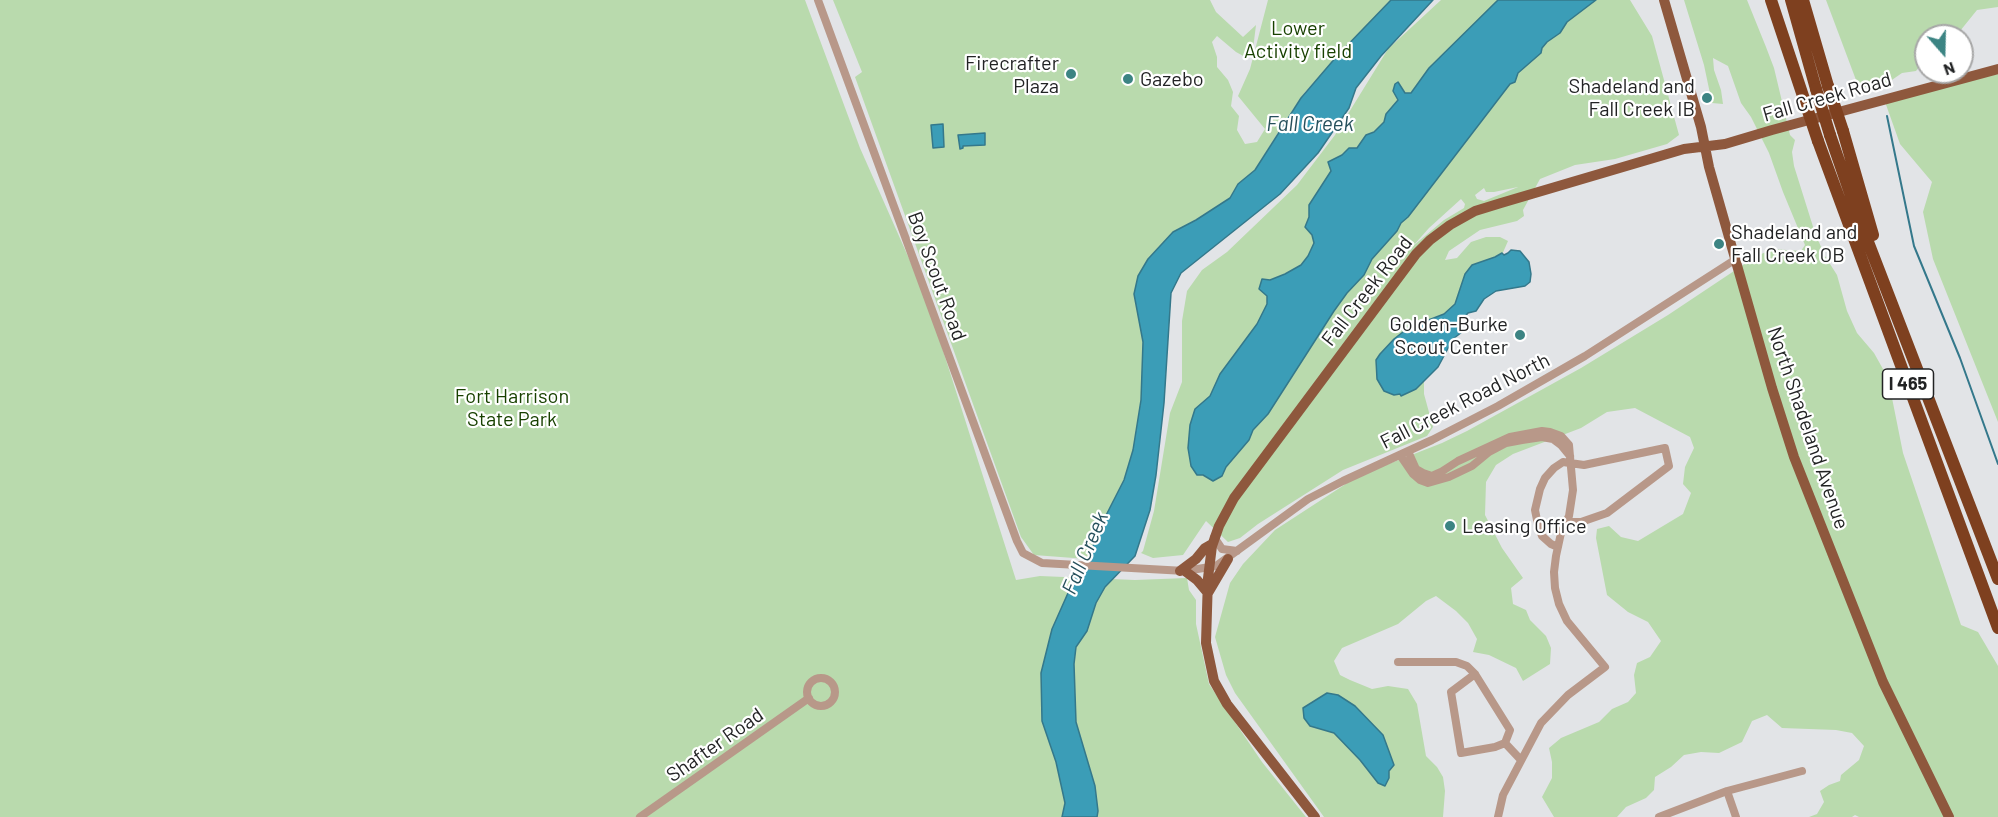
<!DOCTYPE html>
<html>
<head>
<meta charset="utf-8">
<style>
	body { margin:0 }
	#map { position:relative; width:1998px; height:817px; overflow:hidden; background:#e2e4e7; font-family:Barlow,sans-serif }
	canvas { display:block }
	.north { position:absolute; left:1914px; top:24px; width:60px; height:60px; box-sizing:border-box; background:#fff; border:2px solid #a7a7a7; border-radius:50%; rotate:160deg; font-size:16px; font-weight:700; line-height:24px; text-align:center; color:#222324 }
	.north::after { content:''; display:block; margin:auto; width:21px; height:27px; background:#3c8483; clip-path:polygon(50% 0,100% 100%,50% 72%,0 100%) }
</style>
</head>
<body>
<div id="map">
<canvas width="1998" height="817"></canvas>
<div class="north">N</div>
</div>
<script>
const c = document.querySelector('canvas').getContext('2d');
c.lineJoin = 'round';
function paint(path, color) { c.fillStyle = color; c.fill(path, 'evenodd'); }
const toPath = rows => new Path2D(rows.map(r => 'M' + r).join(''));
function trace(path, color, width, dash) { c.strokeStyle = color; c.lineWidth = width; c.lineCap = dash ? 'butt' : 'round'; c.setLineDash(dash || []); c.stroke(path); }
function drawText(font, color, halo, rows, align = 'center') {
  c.font = font + ' Barlow,sans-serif'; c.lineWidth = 4.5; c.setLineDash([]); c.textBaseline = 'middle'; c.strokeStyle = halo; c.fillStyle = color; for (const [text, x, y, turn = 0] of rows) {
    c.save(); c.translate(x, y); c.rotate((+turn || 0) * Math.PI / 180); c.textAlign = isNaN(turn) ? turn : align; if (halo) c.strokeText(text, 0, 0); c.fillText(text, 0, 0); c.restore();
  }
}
paint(toPath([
	[0,0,805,0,860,148,926,297,1016,580,1040,576,1135,580,1187,578,1189,590,1196,600,1196,624,1209,684,1262,762,1306,817,0,817],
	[833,0,1210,0,1216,12,1243,37,1256,25,1253,49,1247,58,1236,52,1217,36,1212,42,1217,57,1217,67,1228,80,1233,92,1231,106,1239,116,1237,130,1245,144,1257,142,1265,129,1238,96,1250,69,1268,0,1391,0,1305,92,1282,126,1255,170,1238,184,1230,198,1196,220,1173,232,1134,294,1143,342,1141,400,1133,450,1124,480,1098,531,1087,559,1034,555,1021,537,855,77,862,72],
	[1441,0,1630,0,1652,36,1679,135,1667,144,1615,159,1575,165,1540,179,1523,210,1524,216,1517,221,1480,230,1449,251,1445,260,1457,258,1471,242,1486,237,1500,237,1508,241,1501,257,1424,357,1424,394,1433,427,1427,436,1343,470,1258,524,1240,538,1228,542,1206,521,1183,555,1153,558,1141,553,1143,551,1154,511,1170,413,1182,382,1182,321,1187,291,1202,270,1227,252,1297,185,1335,135,1388,49],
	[1518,187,1484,201,1477,199,1475,195,1484,188,1486,192,1494,192],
	[1461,199,1465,204,1464,208,1444,220,1413,246,1429,228],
	[1684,0,1747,0,1766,47,1774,68,1790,135,1795,140,1792,152,1794,166,1815,233,1825,256,1837,275,1847,311,1857,333,1874,353,1888,378,1903,453,1961,625,1978,632,1998,666,1998,817,1859,817,1855,815,1852,817,1809,817,1817,814,1824,802,1820,791,1829,785,1840,781,1841,775,1859,760,1864,746,1852,733,1836,730,1782,728,1767,715,1752,721,1742,742,1719,753,1701,752,1684,755,1671,767,1655,777,1654,790,1646,798,1626,807,1617,817,1554,817,1542,797,1552,778,1552,762,1549,748,1561,738,1599,722,1612,709,1628,702,1636,693,1634,675,1637,663,1650,657,1661,641,1648,622,1628,612,1607,595,1596,538,1597,529,1609,526,1621,537,1638,541,1683,514,1691,493,1683,484,1685,467,1694,448,1690,437,1635,408,1607,412,1581,428,1513,454,1496,465,1486,482,1485,515,1502,548,1523,578,1511,588,1513,604,1526,610,1530,620,1546,636,1551,648,1550,664,1523,681,1516,668,1489,655,1473,652,1477,639,1468,623,1456,611,1436,596,1426,601,1398,624,1342,648,1334,661,1340,675,1350,680,1372,689,1388,686,1408,689,1417,704,1426,756,1437,767,1443,777,1445,791,1443,817,1324,817,1235,693,1226,675,1215,637,1230,583,1243,564,1275,530,1358,476,1442,443,1467,431,1581,368,1668,315,1755,257,1772,249,1801,251,1805,245,1783,192,1769,153,1751,117,1741,103,1728,66,1713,58,1714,70,1721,90,1723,104,1712,103,1704,65],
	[1826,0,1998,0,1998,7,1977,10,1956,36,1926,36,1926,57,1916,71,1902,73,1886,84,1859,88],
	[1998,74,1998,422,1933,259,1923,212,1932,182,1900,144,1884,99]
]), '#b9daad');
const water = toPath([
	[1391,0,1433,0,1381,56,1356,88,1349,108,1318,153,1280,194,1181,273,1171,293,1164,403,1156,475,1150,510,1135,556,1105,587,1096,603,1087,631,1076,647,1074,664,1076,722,1095,786,1098,811,1097,817,1062,817,1065,803,1056,762,1042,721,1041,673,1052,629,1076,575,1090,555,1098,531,1124,480,1133,450,1141,400,1143,342,1134,294,1138,276,1148,259,1173,232,1196,220,1230,198,1238,184,1255,170,1301,98,1337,56,1391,0],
	[1498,0,1596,0,1567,22,1560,33,1547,42,1542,48,1541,53,1518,73,1515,82,1510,84,1408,217,1401,223,1397,231,1372,259,1364,275,1347,293,1334,311,1268,414,1253,430,1249,440,1226,467,1222,476,1213,481,1203,475,1197,475,1191,466,1188,448,1190,425,1195,409,1210,396,1220,374,1257,324,1267,304,1267,296,1259,289,1262,279,1270,280,1285,274,1301,265,1308,256,1314,243,1312,235,1305,227,1309,217,1309,205,1331,171,1328,162,1342,155,1349,148,1357,148,1366,135,1374,132,1384,122,1386,114,1398,100,1393,91,1395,84,1398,82,1405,93,1411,93,1429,68,1498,0],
	[943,124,944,147,933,148,931,125,943,124],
	[985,133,985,145,963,146,963,148,960,149,958,135,985,133],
	[1511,250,1520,251,1529,262,1531,274,1530,282,1525,286,1496,291,1484,299,1476,311,1468,313,1461,321,1462,332,1453,339,1438,367,1416,389,1401,396,1400,394,1394,395,1384,391,1377,379,1376,360,1380,354,1394,339,1408,328,1444,314,1455,304,1465,274,1472,265,1495,257,1502,253,1504,255,1508,253,1511,250],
	[1327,693,1338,695,1355,706,1383,735,1394,765,1389,771,1389,778,1385,786,1378,783,1360,760,1334,733,1310,726,1304,718,1303,708,1327,693]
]);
paint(water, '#3b9db7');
trace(water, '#34788b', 1.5);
trace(toPath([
	[1887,116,1914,246,1960,358,1998,464]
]), '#34788b', 2);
trace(toPath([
	[818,0,1017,541,1023,553,1042,563,1185,571,1216,566,1308,499,1343,481,1432,440,1498,406,1585,356,1736,259],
	[1408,451,1416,469,1423,473,1432,476,1441,472,1458,461,1510,437,1542,431,1550,432,1561,436,1569,445,1573,490,1569,516,1561,533,1556,556,1554,572,1555,588,1559,604,1567,621,1605,667,1568,695,1541,723,1503,795,1498,817],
	[1400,455,1413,474,1420,480,1428,483,1449,477,1472,466,1489,452,1506,443,1522,440,1542,437,1553,439,1561,445,1570,456],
	[1214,537,1222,549,1237,551],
	[1558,547,1551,544,1542,536,1538,525,1535,510,1540,489,1545,478,1554,468,1563,462,1584,465,1665,448,1669,466,1607,513,1581,522,1567,522],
	[1398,662,1456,662,1467,666,1475,674,1510,730,1505,743,1495,747,1461,753,1451,692,1475,674],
	'807 692a14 14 0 1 1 28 0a14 14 0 1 1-28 0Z',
	[1505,743,1521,760],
	[1727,791,1736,817],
	[640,817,809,698],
	[1659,817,1727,791,1802,771]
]), '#b89889', 8);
trace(toPath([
	[1664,0,1701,127,1709,167,1772,388,1794,457,1883,682,1949,817],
	[1180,571,1196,559,1205,548,1212,544],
	[1185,571,1197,580,1208,593],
	[1208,593,1228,559],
	[1315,817,1227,704,1214,681,1206,643,1208,578,1212,546,1219,526,1234,498,1416,254,1430,240,1450,225,1475,211,1501,203,1684,149,1725,144,1772,130,1998,69]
]), '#8e583d', 10);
trace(toPath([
	[1771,0,1806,105],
	[1791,0,1816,89],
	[1803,0,1828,86],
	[1843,131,1873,235],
	[1830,135,1858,216,1998,579],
	[1818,141,1998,628]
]), '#7e401f', 12);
trace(toPath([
	[1828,86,1843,131],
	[1816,89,1830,135],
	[1806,105,1818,141]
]), '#7e401f', 12);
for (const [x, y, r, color] of [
	[1071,74,6,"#3c8483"],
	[1128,79,6,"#3c8483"],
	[1707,98,6,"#3c8483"],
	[1719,244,6,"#3c8483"],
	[1520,335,6,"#3c8483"],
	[1450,526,6,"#3c8483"]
]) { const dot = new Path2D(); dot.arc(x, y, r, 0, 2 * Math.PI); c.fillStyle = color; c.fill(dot); trace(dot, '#fff', 2); }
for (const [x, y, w] of [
	[1908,384,51]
]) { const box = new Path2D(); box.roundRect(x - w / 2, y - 15, w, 30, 4.5); c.fillStyle = '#fff'; c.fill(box); trace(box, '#222324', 1.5); }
drawText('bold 18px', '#222324', null, [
	["I 465",1908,384]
]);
drawText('20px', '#184100', '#fff', [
	["Lower",1298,28],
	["Activity field",1298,51],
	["Fort Harrison",512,396],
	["State Park",512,419]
]);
drawText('20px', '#222324', '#fff', [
	["Firecrafter",1059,63],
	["Plaza",1059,86],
	["Gazebo",1140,79,"left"],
	["Shadeland and",1695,86],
	["Fall Creek IB",1695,109],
	["Shadeland and",1731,232,"left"],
	["Fall Creek OB",1731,255,"left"],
	["Golden-Burke",1508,324],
	["Scout Center",1508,347],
	["Leasing Office",1462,526,"left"]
], 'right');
drawText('20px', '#222324', '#fff', [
	["Fall Creek Road",1827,97,-16],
	["Boy Scout Road",937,276,70],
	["Fall Creek Road",1367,291,-52],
	["Fall Creek Road North",1465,401,-27],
	["North Shadeland Avenue",1808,428,71],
	["Shafter Road",715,745,-35]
]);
drawText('italic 21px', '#26505c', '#fff', [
	["Fall Creek",1310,124],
	["Fall Creek",1085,553,-67]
]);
</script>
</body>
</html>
